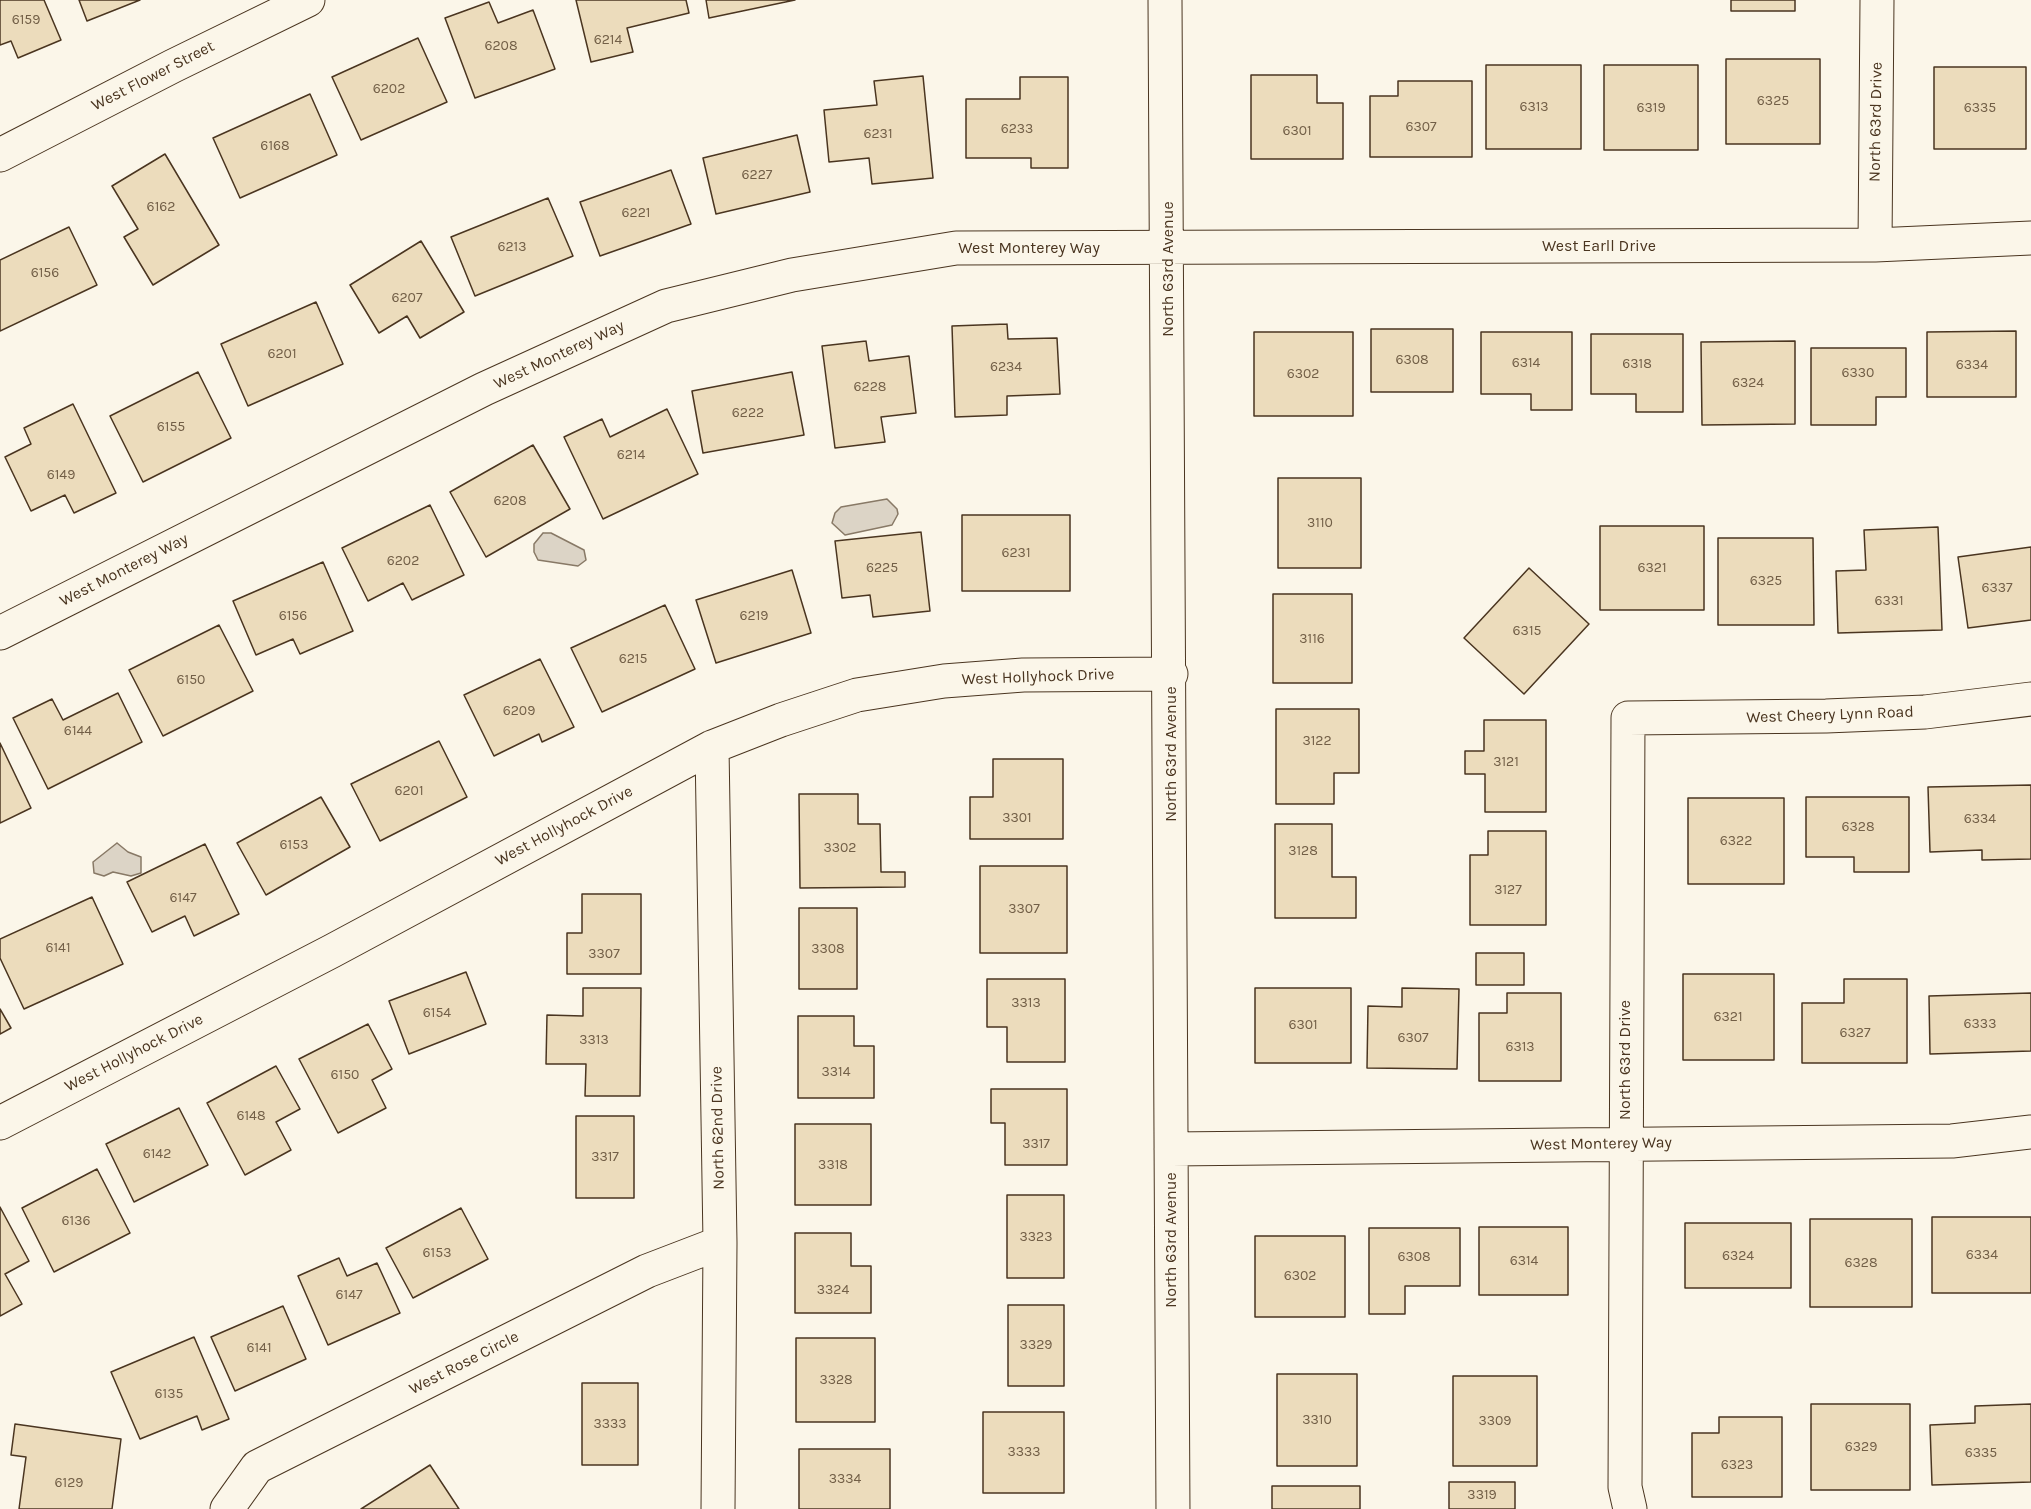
<!DOCTYPE html>
<html>
<head>
<meta charset="utf-8">
<style>
	body { margin:0 }
	canvas { display:block; background:#fbf6e9 }
</style>
</head>
<body>
<canvas width="2031" height="1509"></canvas>
<script>
const c = document.querySelector('canvas').getContext('2d');
c.lineJoin = 'round';
function paint(path, color) { c.fillStyle = color; c.fill(path, 'evenodd'); }
const toPath = rows => new Path2D(rows.map(r => 'M' + r).join(''));
function trace(path, color, width, dash) { c.strokeStyle = color; c.lineWidth = width; c.lineCap = dash ? 'butt' : 'round'; c.setLineDash(dash || []); c.stroke(path); }
function drawText(font, color, halo, rows, align = 'center') {
  c.font = font + ' Karla,sans-serif'; c.lineWidth = 4.5; c.setLineDash([]); c.textBaseline = 'middle'; c.strokeStyle = halo; c.fillStyle = color; for (const [text, x, y, turn = 0] of rows) {
    c.save(); c.translate(x, y); c.rotate((+turn || 0) * Math.PI / 180); c.textAlign = isNaN(turn) ? turn : align; if (halo) c.strokeText(text, 0, 0); c.fillText(text, 0, 0); c.restore();
  }
}
const water = toPath([
	[887,499,897,509,898,514,892,525,845,535,832,523,835,513,841,507,887,499],
	[543,533,551,533,584,550,586,560,578,566,538,560,534,552,534,544,543,533],
	[117,843,128,852,141,857,141,873,131,876,113,872,104,876,94,873,93,862,117,843]
]);
paint(water, '#dcd4c6');
trace(water, '#887966', 1.5);
const building = toPath([
	[0,0,44,0,61,40,18,58,11,41,0,45,0,0],
	[79,0,140,0,87,21,79,0],
	[576,0,686,0,689,13,627,28,633,52,591,62,576,0],
	[706,0,795,0,709,18,706,0],
	[1731,0,1795,0,1795,11,1731,11,1731,0],
	[489,2,498,23,533,10,555,69,475,98,445,18,489,2],
	[418,38,447,102,361,140,332,77,418,38],
	[1726,59,1820,59,1820,144,1726,144,1726,59],
	[1486,65,1581,65,1581,149,1486,149,1486,65],
	[1604,65,1698,65,1698,150,1604,150,1604,65],
	[1934,67,2026,67,2026,149,1934,149,1934,67],
	[1251,75,1317,75,1317,103,1343,103,1343,159,1251,159,1251,75],
	[923,76,933,178,872,184,869,158,829,162,824,110,877,105,874,81,923,76],
	[1020,77,1068,77,1068,168,1031,168,1031,158,966,158,966,99,1020,99,1020,77],
	[1398,81,1472,81,1472,157,1370,157,1370,96,1398,96,1398,81],
	[310,94,337,155,240,198,213,138,310,94],
	[797,135,810,192,716,214,703,158,797,135],
	[165,154,219,245,153,285,124,237,138,229,112,186,165,154],
	[671,170,691,224,600,256,580,202,671,170],
	[548,198,573,256,475,296,451,237,548,198],
	[69,227,97,285,0,331,0,260,69,227],
	[421,241,464,312,420,338,407,316,379,333,350,285,421,241],
	[316,302,343,364,248,406,221,344,316,302],
	[1007,324,1008,339,1057,338,1060,394,1007,396,1007,415,955,417,952,326,1007,324],
	[1371,329,1453,329,1453,392,1371,392,1371,329],
	[2016,331,2016,397,1927,397,1927,332,2016,331],
	[1254,332,1353,332,1353,416,1254,416,1254,332],
	[1481,332,1572,332,1572,410,1531,410,1531,394,1481,394,1481,332],
	[1591,334,1683,334,1683,412,1636,412,1636,394,1591,394,1591,334],
	[866,341,869,361,909,356,916,413,881,417,885,442,835,448,822,346,866,341],
	[1795,341,1795,424,1702,425,1701,342,1795,341],
	[1811,348,1906,348,1906,397,1876,397,1876,425,1811,425,1811,348],
	[198,372,231,438,143,482,110,416,198,372],
	[792,372,804,435,703,453,692,391,792,372],
	[73,404,116,493,74,513,65,495,31,511,5,457,31,444,24,428,73,404],
	[667,409,698,474,603,519,564,437,602,419,610,437,667,409],
	[533,445,570,509,486,557,450,492,533,445],
	[1278,478,1361,478,1361,568,1278,568,1278,478],
	[430,505,464,575,412,600,403,583,368,601,342,548,430,505],
	[962,515,1070,515,1070,591,962,591,962,515],
	[1600,526,1704,526,1704,610,1600,610,1600,526],
	[1938,527,1942,630,1838,633,1836,571,1866,570,1864,530,1938,527],
	[921,532,930,611,873,617,870,595,842,598,835,541,921,532],
	[1718,538,1813,538,1814,625,1718,625,1718,538],
	[2031,547,2031,620,1968,628,1958,557,2031,547],
	[323,562,353,631,300,654,293,639,256,655,233,601,323,562],
	[1529,568,1589,624,1524,694,1464,638,1529,568],
	[792,570,811,633,716,663,696,600,792,570],
	[1273,594,1352,594,1352,683,1273,683,1273,594],
	[665,605,695,669,602,712,571,648,665,605],
	[219,625,253,691,163,736,129,670,219,625],
	[540,659,574,727,542,742,539,734,494,756,464,695,540,659],
	[118,693,142,742,48,789,13,718,52,699,63,720,118,693],
	[1276,709,1359,709,1359,773,1334,773,1334,804,1276,804,1276,709],
	[1484,720,1546,720,1546,812,1485,812,1485,774,1465,774,1465,751,1484,751,1484,720],
	[439,741,467,797,380,841,351,784,439,741],
	[0,743,31,808,0,823,0,743],
	[993,759,1063,759,1063,839,970,839,970,797,993,797,993,759],
	[2031,785,2031,859,1982,860,1982,850,1930,852,1928,787,2031,785],
	[799,794,858,794,858,824,880,824,881,872,905,872,905,887,800,888,799,794],
	[321,797,350,847,266,895,237,843,321,797],
	[1806,797,1909,797,1909,872,1854,872,1854,857,1806,857,1806,797],
	[1688,798,1784,798,1784,884,1688,884,1688,798],
	[1275,824,1332,824,1332,877,1356,877,1356,918,1275,918,1275,824],
	[1488,831,1546,831,1546,925,1470,925,1470,855,1488,855,1488,831],
	[205,844,239,914,194,936,185,916,152,932,127,882,205,844],
	[980,866,1067,866,1067,953,980,953,980,866],
	[582,894,641,894,641,974,567,974,567,933,582,933,582,894],
	[92,897,123,964,24,1009,0,958,0,939,92,897],
	[799,908,857,908,857,989,799,989,799,908],
	[1476,953,1524,953,1524,985,1476,985,1476,953],
	[466,972,486,1024,409,1054,389,1001,466,972],
	[1683,974,1774,974,1774,1060,1683,1060,1683,974],
	[987,979,1065,979,1065,1062,1007,1062,1007,1027,987,1027,987,979],
	[1844,979,1907,979,1907,1063,1802,1063,1802,1003,1844,1003,1844,979],
	[583,988,641,988,640,1096,585,1096,586,1064,546,1064,547,1015,583,1016,583,988],
	[1255,988,1351,988,1351,1063,1255,1063,1255,988],
	[1402,988,1459,989,1457,1069,1367,1068,1368,1006,1402,1007,1402,988],
	[1507,993,1561,993,1561,1081,1479,1081,1479,1013,1507,1013,1507,993],
	[2031,993,2031,1051,1930,1054,1929,996,2031,993],
	[0,1009,11,1028,0,1034,0,1009],
	[798,1016,854,1016,854,1046,874,1046,874,1098,798,1098,798,1016],
	[368,1024,392,1069,372,1080,386,1108,338,1133,299,1059,368,1024],
	[276,1066,300,1109,276,1122,291,1150,245,1175,207,1103,276,1066],
	[991,1089,1067,1089,1067,1165,1005,1165,1005,1123,991,1123,991,1089],
	[179,1108,208,1165,134,1202,106,1144,179,1108],
	[576,1116,634,1116,634,1198,576,1198,576,1116],
	[795,1124,871,1124,871,1205,795,1205,795,1124],
	[97,1169,130,1233,54,1272,22,1208,97,1169],
	[1007,1195,1064,1195,1064,1278,1007,1278,1007,1195],
	[0,1207,29,1261,5,1274,22,1304,0,1316,0,1207],
	[461,1208,488,1259,413,1298,386,1248,461,1208],
	[1932,1217,2031,1217,2031,1293,1932,1293,1932,1217],
	[1810,1219,1912,1219,1912,1307,1810,1307,1810,1219],
	[1685,1223,1791,1223,1791,1288,1685,1288,1685,1223],
	[1479,1227,1568,1227,1568,1295,1479,1295,1479,1227],
	[1369,1228,1460,1228,1460,1286,1405,1286,1405,1314,1369,1314,1369,1228],
	[795,1233,851,1233,851,1266,871,1266,871,1313,795,1313,795,1233],
	[1255,1236,1345,1236,1345,1317,1255,1317,1255,1236],
	[339,1258,347,1276,377,1263,400,1313,328,1345,298,1276,339,1258],
	[1008,1305,1064,1305,1064,1386,1008,1386,1008,1305],
	[283,1306,306,1359,235,1391,211,1337,283,1306],
	[194,1337,229,1419,202,1430,197,1416,140,1439,111,1372,194,1337],
	[796,1338,875,1338,875,1422,796,1422,796,1338],
	[1277,1374,1357,1374,1357,1466,1277,1466,1277,1374],
	[1453,1376,1537,1376,1537,1466,1453,1466,1453,1376],
	[582,1383,638,1383,638,1465,582,1465,582,1383],
	[1811,1404,1910,1404,1910,1490,1811,1490,1811,1404],
	[2031,1404,2031,1482,1932,1485,1930,1425,1975,1423,1975,1406,2031,1404],
	[983,1412,1064,1412,1064,1493,983,1493,983,1412],
	[1719,1417,1782,1417,1782,1497,1692,1497,1692,1433,1719,1433,1719,1417],
	[15,1424,121,1439,112,1509,19,1509,26,1457,11,1455,15,1424],
	[799,1449,890,1449,890,1509,799,1509,799,1449],
	[430,1465,459,1509,361,1509,430,1465],
	[1449,1482,1515,1482,1515,1509,1449,1509,1449,1482],
	[1272,1486,1360,1486,1360,1509,1272,1509,1272,1486]
]);
paint(building, '#ecdcbc');
trace(building, '#4a3520', 1.5);
const street = toPath([
	[1165,0,1173,1509],
	[0,155,173,66,308,0],
	[1875,245,1877,0],
	[0,633,484,389,666,306,792,275,956,248,1875,245,2031,238],
	[712,747,720,1243,718,1509],
	[0,1123,332,951,712,747,781,720,857,695,944,681,1023,675,1171,674],
	[1171,1149,1952,1141,2031,1132],
	[227,1509,257,1467,647,1271,720,1243],
	[1630,1509,1625,1487,1628,718,1826,716,1925,712,2031,699]
]);
trace(street, '#4a3520', 35);
trace(street, '#fbf6e9', 33);
drawText('14px', '#725f47', null, [
	["6159",26,20],
	["6214",608,40],
	["6208",501,46],
	["6202",389,89],
	["6325",1773,101],
	["6313",1534,107],
	["6319",1651,108],
	["6335",1980,108],
	["6307",1421,127],
	["6233",1017,129],
	["6301",1297,131],
	["6231",878,134],
	["6168",275,146],
	["6227",757,175],
	["6162",161,207],
	["6221",636,213],
	["6213",512,247],
	["6156",45,273],
	["6207",407,298],
	["6201",282,354],
	["6308",1412,360],
	["6314",1526,363],
	["6318",1637,364],
	["6334",1972,365],
	["6234",1006,367],
	["6330",1858,373],
	["6302",1303,374],
	["6324",1748,383],
	["6228",870,387],
	["6222",748,413],
	["6155",171,427],
	["6214",631,455],
	["6149",61,475],
	["6208",510,501],
	["3110",1320,523],
	["6231",1016,553],
	["6202",403,561],
	["6225",882,568],
	["6321",1652,568],
	["6325",1766,581],
	["6337",1997,588],
	["6331",1889,601],
	["6156",293,616],
	["6219",754,616],
	["6315",1527,631],
	["3116",1312,639],
	["6215",633,659],
	["6150",191,680],
	["6209",519,711],
	["6144",78,731],
	["3122",1317,741],
	["3121",1506,762],
	["6201",409,791],
	["3301",1017,818],
	["6334",1980,819],
	["6328",1858,827],
	["6322",1736,841],
	["6153",294,845],
	["3302",840,848],
	["3128",1303,851],
	["3127",1508,890],
	["6147",183,898],
	["3307",1024,909],
	["6141",58,948],
	["3308",828,949],
	["3307",604,954],
	["3313",1026,1003],
	["6154",437,1013],
	["6321",1728,1017],
	["6333",1980,1024],
	["6301",1303,1025],
	["6327",1855,1033],
	["6307",1413,1038],
	["3313",594,1040],
	["6313",1520,1047],
	["3314",836,1072],
	["6150",345,1075],
	["6148",251,1116],
	["3317",1036,1144],
	["6142",157,1154],
	["3317",605,1157],
	["3318",833,1165],
	["6136",76,1221],
	["3323",1036,1237],
	["6153",437,1253],
	["6334",1982,1255],
	["6324",1738,1256],
	["6308",1414,1257],
	["6314",1524,1261],
	["6328",1861,1263],
	["6302",1300,1276],
	["3324",833,1290],
	["6147",349,1295],
	["3329",1036,1345],
	["6141",259,1348],
	["3328",836,1380],
	["6135",169,1394],
	["3310",1317,1420],
	["3309",1495,1421],
	["3333",610,1424],
	["6329",1861,1447],
	["3333",1024,1452],
	["6335",1981,1453],
	["6323",1737,1465],
	["3334",845,1479],
	["6129",69,1483],
	["3319",1482,1495]
]);
drawText('16px', '#4a3520', '#fbf6e9', [
	["West Flower Street",153,76,-27],
	["North 63rd Drive",1876,122,-89],
	["West Earll Drive",1599,246],
	["West Monterey Way",1029,248],
	["North 63rd Avenue",1168,269,-90],
	["West Monterey Way",559,355,-25],
	["West Monterey Way",124,570,-27],
	["West Hollyhock Drive",1038,677,-2],
	["West Cheery Lynn Road",1830,715,-2],
	["North 63rd Avenue",1171,754,-90],
	["West Hollyhock Drive",564,826,-28],
	["West Hollyhock Drive",134,1053,-27],
	["North 63rd Drive",1625,1060,-90],
	["North 62nd Drive",718,1128,-91],
	["West Monterey Way",1601,1144,-1],
	["North 63rd Avenue",1171,1240,-90],
	["West Rose Circle",464,1363,-27]
]);
</script>
</body>
</html>
